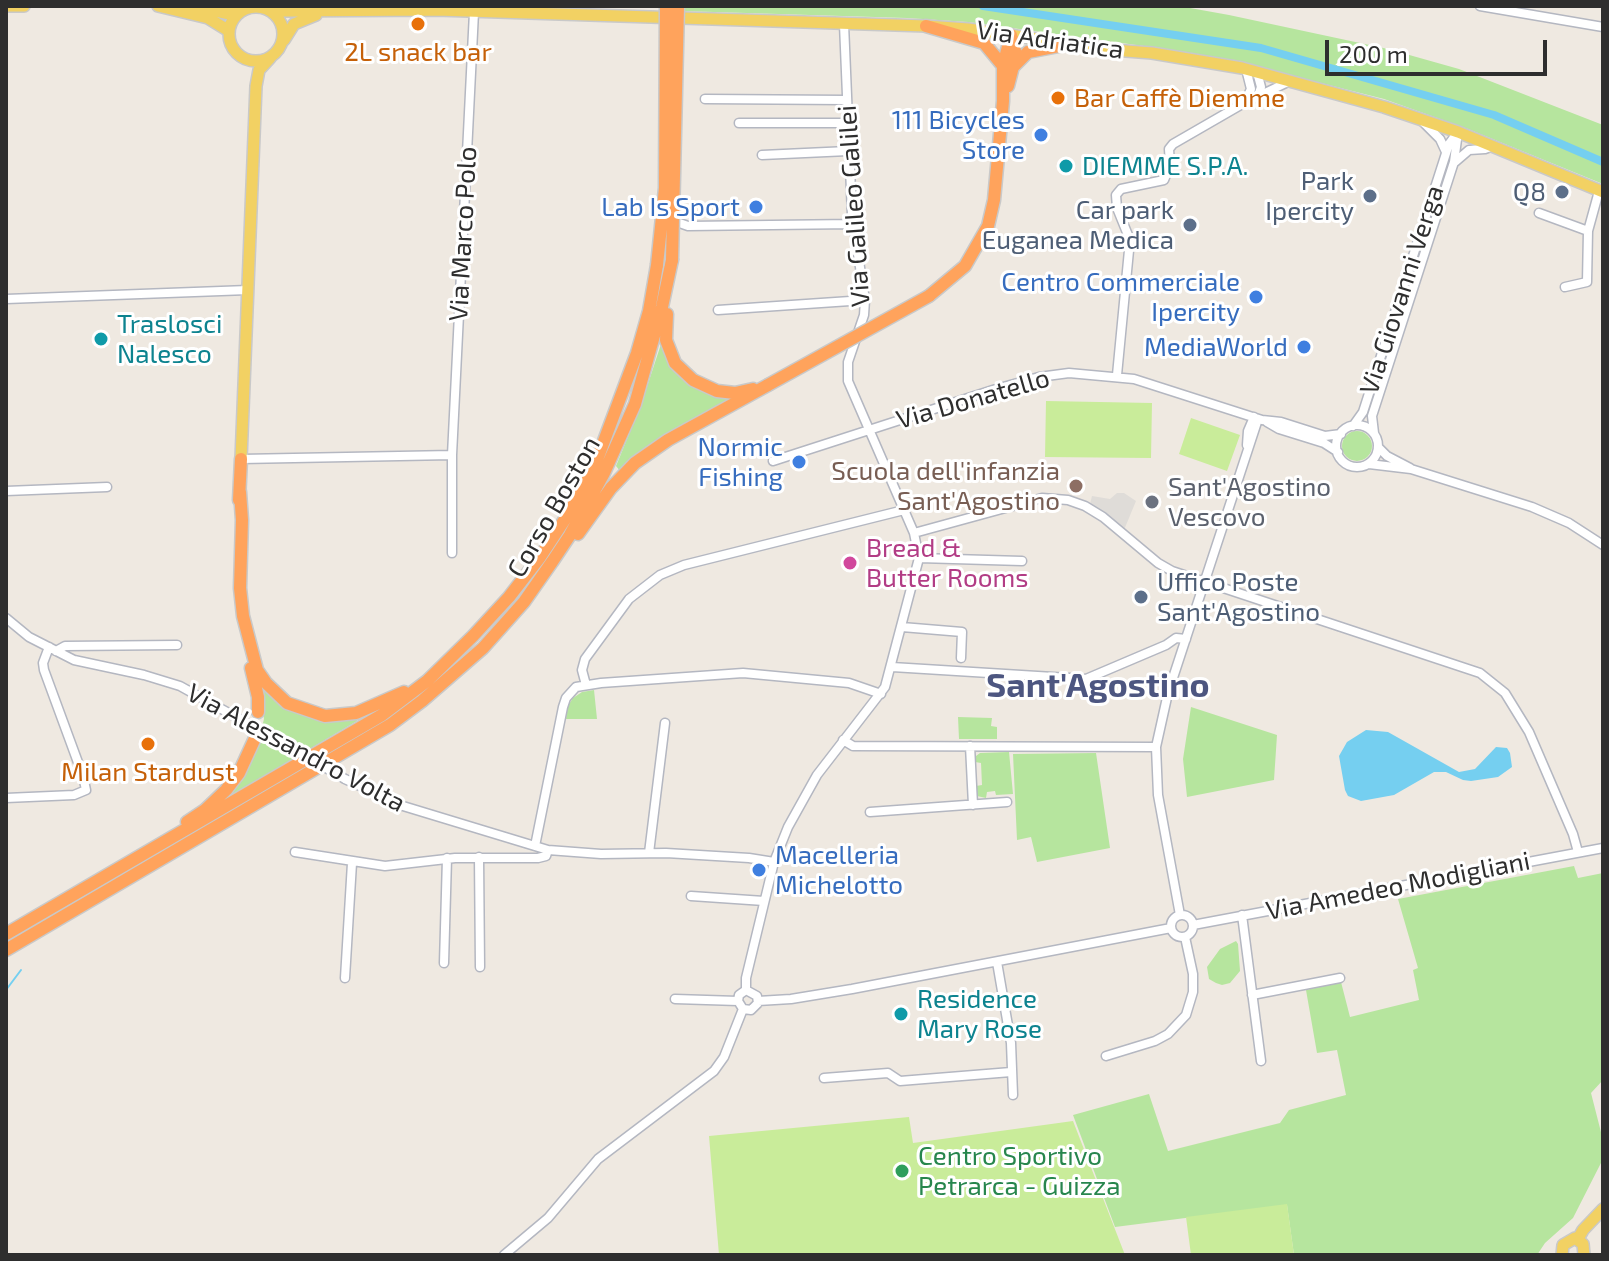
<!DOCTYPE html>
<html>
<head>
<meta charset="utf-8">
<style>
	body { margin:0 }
	#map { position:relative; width:1609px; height:1261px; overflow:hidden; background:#efe9e1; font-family:"Exo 2",sans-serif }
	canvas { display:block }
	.frame { position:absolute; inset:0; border:8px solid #2e2e2e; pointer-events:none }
	.scale { position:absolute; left:1325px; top:40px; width:222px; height:36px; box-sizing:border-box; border:4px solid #2e2e2e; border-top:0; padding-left:10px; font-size:24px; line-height:28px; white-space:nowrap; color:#2e2e2e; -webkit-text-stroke:6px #fff; paint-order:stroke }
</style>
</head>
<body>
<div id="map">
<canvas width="1609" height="1261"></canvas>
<div class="frame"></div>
<div class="scale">200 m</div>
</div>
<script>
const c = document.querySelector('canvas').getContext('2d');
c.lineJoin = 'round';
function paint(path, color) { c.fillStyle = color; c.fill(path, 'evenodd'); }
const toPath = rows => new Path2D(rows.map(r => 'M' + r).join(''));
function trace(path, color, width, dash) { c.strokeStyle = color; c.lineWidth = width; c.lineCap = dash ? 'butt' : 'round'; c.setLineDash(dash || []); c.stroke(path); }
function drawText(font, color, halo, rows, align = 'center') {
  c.font = font + ' "Exo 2",sans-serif'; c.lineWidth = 6; c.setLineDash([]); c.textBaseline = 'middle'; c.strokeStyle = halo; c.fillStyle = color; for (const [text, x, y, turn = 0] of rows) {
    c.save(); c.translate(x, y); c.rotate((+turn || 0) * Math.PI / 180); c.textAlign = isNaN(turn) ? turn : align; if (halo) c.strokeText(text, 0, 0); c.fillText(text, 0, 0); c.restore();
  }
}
paint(toPath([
	[682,6,1179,6,1229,15,1388,49,1459,69,1603,125,1603,184,1468,129,1384,99,1242,63,1151,47,968,22,907,18,682,11],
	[663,338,673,363,717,392,766,386,621,472,616,466,641,405],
	'1342 446a15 15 0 1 1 30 0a15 15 0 1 1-30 0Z',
	[266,688,297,711,356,716,357,721,232,795,229,791,257,746,264,719,261,691],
	[594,690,597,719,566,719,567,707,573,698,582,692],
	[1191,707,1277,735,1274,780,1187,797,1183,759],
	[958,717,992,718,991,726,997,727,997,739,959,739],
	[1009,752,1013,794,996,795,995,791,987,792,986,798,977,796,976,786,982,785,981,763,975,762,976,756,980,753],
	[1096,753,1110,848,1037,862,1031,837,1017,840,1013,754],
	[1574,866,1578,878,1603,873,1603,1080,1591,1093,1603,1140,1603,1159,1573,1218,1545,1243,1537,1255,1294,1255,1287,1205,1115,1227,1073,1115,1149,1094,1168,1151,1280,1123,1289,1110,1346,1095,1337,1050,1317,1053,1306,990,1341,982,1350,1017,1419,1000,1413,970,1418,968,1398,899],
	[1236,941,1238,944,1240,971,1230,983,1222,985,1216,983,1209,979,1207,967,1220,949]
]), '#b6e59e');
paint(toPath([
	[1046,401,1152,403,1151,458,1045,457],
	[1191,418,1240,435,1227,471,1179,454],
	[909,1117,913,1143,1073,1121,1125,1255,719,1255,709,1136],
	[1287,1204,1294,1255,1191,1255,1186,1217]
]), '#c9ec9a');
paint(toPath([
	[1117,493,1124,493,1136,501,1124,530,1090,504,1092,496,1110,499]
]), '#dfdcd8');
paint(toPath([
	[1366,730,1388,732,1459,772,1475,769,1496,747,1507,748,1510,753,1512,767,1498,777,1471,781,1463,780,1446,772,1434,772,1394,795,1361,801,1348,796,1345,790,1339,756,1347,742]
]), '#75cff0');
trace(toPath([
	[6,990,21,970]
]), '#75cff0', 2);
trace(toPath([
	[983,6,1261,48,1494,115,1603,162]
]), '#75cff0', 8);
const minor = toPath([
	[1480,6,1603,27],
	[1257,72,1261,87,1258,96],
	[705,99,846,100],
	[1245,102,1251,89,1246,69],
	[1423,122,1440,139,1446,152],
	[739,123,847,123],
	[762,155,848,151],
	[1455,162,1469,150,1485,149,1493,146],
	[1539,213,1588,231],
	[671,220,688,226,854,224],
	[1565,287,1587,282,1588,231,1599,191],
	[6,299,248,290],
	[718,310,865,300],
	[1117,375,1130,240,1117,208,1116,195,1121,189,1164,180,1170,165,1169,149,1173,144,1244,103,1290,81],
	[1267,422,1279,429,1324,443,1338,452],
	'1336 446a21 21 0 1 1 42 0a21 21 0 1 1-42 0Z',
	[1353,426,1363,412,1449,144,1458,132],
	[1374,433,1372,416,1454,162,1458,132],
	[1247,445,1248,431,1254,417],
	[1378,447,1387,456,1410,468],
	[241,459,452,455],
	[773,461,996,389,1039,377,1069,373,1134,379,1262,420,1281,422,1325,436,1341,434],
	[1369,464,1411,469,1532,507,1569,523,1603,545],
	[6,491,107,487],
	[914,533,1042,498,1068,500,1085,506,1103,517,1158,563,1172,571,1480,673,1505,693,1529,732,1573,834,1578,852],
	[452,553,452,455,474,12],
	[919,558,1022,561],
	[6,618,29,637,74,660,144,675,180,686,290,747],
	[902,627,962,632,961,658],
	[56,651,65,646,177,645],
	[892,667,1086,679,1166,645,1176,638,1186,639],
	[586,685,582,670,585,659,629,599,660,575,684,565,904,510],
	[843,740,853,746,1156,747],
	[970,746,973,805],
	[345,779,403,806,548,850,601,854,666,853,749,858,774,862],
	[6,798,74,795,86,790,83,776,44,670,43,663,49,647],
	[870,812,1007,802],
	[535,846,563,707,566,698,576,687,601,683,743,673,849,683,881,694],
	[295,852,385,866,455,858,538,858,546,856,548,850],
	[649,853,665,723],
	[479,857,480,967],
	[691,896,764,901],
	'1171 926a11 11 0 1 1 22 0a11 11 0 1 1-22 0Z',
	[1180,915,1158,795,1156,747,1168,693,1258,419],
	[1242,915,1261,1061],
	[1193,925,1603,848],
	[997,962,1011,1043,1013,1095],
	[444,963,447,858],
	[345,978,352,863],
	[746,990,757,996,758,1003,751,1010,743,1009,738,1001,739,995,746,990,746,978,774,862,788,827,817,775,885,687,919,558,914,533,848,381,848,362,864,315,865,300,852,215,844,24],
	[1252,995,1340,978],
	[675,999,738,1001],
	[758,1001,791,999,852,989,1171,928],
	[1106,1056,1155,1041,1168,1034,1186,1015,1193,992,1193,974,1185,937],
	[824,1078,888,1073,900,1081,1011,1072],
	[504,1255,548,1218,598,1159,714,1071,724,1057,743,1009]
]);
const major = toPath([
	[6,6,24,6],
	[158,6,208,18,229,31],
	[192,6,230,14,240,12],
	'229 34a27 27 0 1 1 54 0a27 27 0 1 1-54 0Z',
	[272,11,437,10,926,26,968,29,1113,50,1152,53,1242,68,1384,107,1458,132,1603,192],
	[284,40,294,24,316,15],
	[241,459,256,86,259,70,270,58],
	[1578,1239,1583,1230,1603,1209],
	[1562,1255,1563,1245,1575,1238,1583,1244,1584,1255]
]);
const highway = toPath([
	[926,26,984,43,1003,66],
	[1013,67,1028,52,1069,44],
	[1008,86,1016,55,1012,38],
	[929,296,965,266,988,226,994,200,1003,101,1003,66,1011,35],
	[667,314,666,340,675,363,693,380,717,391,735,393,753,389],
	[240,492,242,520,240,588,243,616,257,670,266,683,287,703,325,716,356,713,404,692],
	[239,500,241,459],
	[578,534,611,488,635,463,668,440,768,385],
	[251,668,258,697,258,712],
	[187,822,205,810,226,790,239,773,256,736],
	[6,934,382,715,427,681,473,636,509,597,540,557,567,516,595,465,637,353,649,311,657,265],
	[6,950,390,725,422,701,483,648,524,602,552,562,570,535,604,473,635,404,662,307,672,260]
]);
trace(minor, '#b4b7c1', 11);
trace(major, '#c9c9c9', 14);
trace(highway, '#c9c9c9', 15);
trace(minor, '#fff', 8);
trace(major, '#f2d163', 11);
trace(highway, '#ffa35c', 12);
const minorBridge = toPath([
	[290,747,345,779]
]);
const highwayBridge = toPath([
	[672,260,678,6],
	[657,265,665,188,666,6],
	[768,385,929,296]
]);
trace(minorBridge, '#b4b7c1', 11, []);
trace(highwayBridge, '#c9c9c9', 15, []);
trace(minorBridge, '#fff', 8);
trace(highwayBridge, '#ffa35c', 12);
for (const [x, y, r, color] of [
	[418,24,8,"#e8710a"],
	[1058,98,8,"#e8710a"],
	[1041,135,8,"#3f7fe0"],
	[1066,166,8,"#0f9aa8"],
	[1562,192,8,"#5c6f8a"],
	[1370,196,8,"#5c6f8a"],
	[756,207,8,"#3f7fe0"],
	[1190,225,8,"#5c6f8a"],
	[1256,297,8,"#3f7fe0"],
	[101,339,8,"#0f9aa8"],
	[1304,347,8,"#3f7fe0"],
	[799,462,8,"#3f7fe0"],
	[1076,486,8,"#8d6e63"],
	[1152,502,8,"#6b7280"],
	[850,563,8,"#d1479c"],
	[1141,597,8,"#5c6f8a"],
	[148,744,8,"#e8710a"],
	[759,870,8,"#3f7fe0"],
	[901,1014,8,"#0f9aa8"],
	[902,1171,8,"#2e9e5b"]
]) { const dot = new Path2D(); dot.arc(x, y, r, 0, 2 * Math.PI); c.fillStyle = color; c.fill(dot); trace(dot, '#fff', 3); }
drawText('26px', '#2e2e2e', '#fff', [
	["Via Adriatica",1050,40,8],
	["Via Galileo Galilei",854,206,-94],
	["Via Marco Polo",463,234,-87],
	["Via Giovanni Verga",1402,290,-72],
	["Via Donatello",973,399,-16],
	["Corso Boston",554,507,-60],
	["Via Alessandro Volta",296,748,28],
	["Via Amedeo Modigliani",1398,886,-11]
]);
drawText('26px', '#c56008', '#fff', [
	["2L snack bar",418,52],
	["Bar Caffè Diemme",1074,98,"left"],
	["Milan Stardust",148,772]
]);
drawText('26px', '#366cbe', '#fff', [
	["111 Bicycles",1025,120],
	["Store",1025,150],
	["Lab Is Sport",740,207],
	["Centro Commerciale",1240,282],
	["Ipercity",1240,312],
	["MediaWorld",1288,347],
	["Normic",783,447],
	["Fishing",783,477],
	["Macelleria",775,855,"left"],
	["Michelotto",775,885,"left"]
], 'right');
drawText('26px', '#0d838f', '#fff', [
	["DIEMME S.P.A.",1082,166],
	["Traslosci",117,324],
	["Nalesco",117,354],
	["Residence",917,999],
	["Mary Rose",917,1029]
], 'left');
drawText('26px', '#4e5e75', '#fff', [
	["Park",1354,181],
	["Ipercity",1354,211],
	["Q8",1546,192],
	["Car park",1174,210],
	["Euganea Medica",1174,240],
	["Uffico Poste",1157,582,"left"],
	["Sant'Agostino",1157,612,"left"]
], 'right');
drawText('26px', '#785e54', '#fff', [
	["Scuola dell'infanzia",1060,471],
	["Sant'Agostino",1060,501]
], 'right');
drawText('26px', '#5b616d', '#fff', [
	["Sant'Agostino",1168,487],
	["Vescovo",1168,517]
], 'left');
drawText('26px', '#b23c85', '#fff', [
	["Bread &",866,548],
	["Butter Rooms",866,578]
], 'left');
drawText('26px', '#27864d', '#fff', [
	["Centro Sportivo",918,1156],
	["Petrarca - Guizza",918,1186]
], 'left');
drawText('bold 34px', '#4d5680', '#fff', [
	["Sant'Agostino",1098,686]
]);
</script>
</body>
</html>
